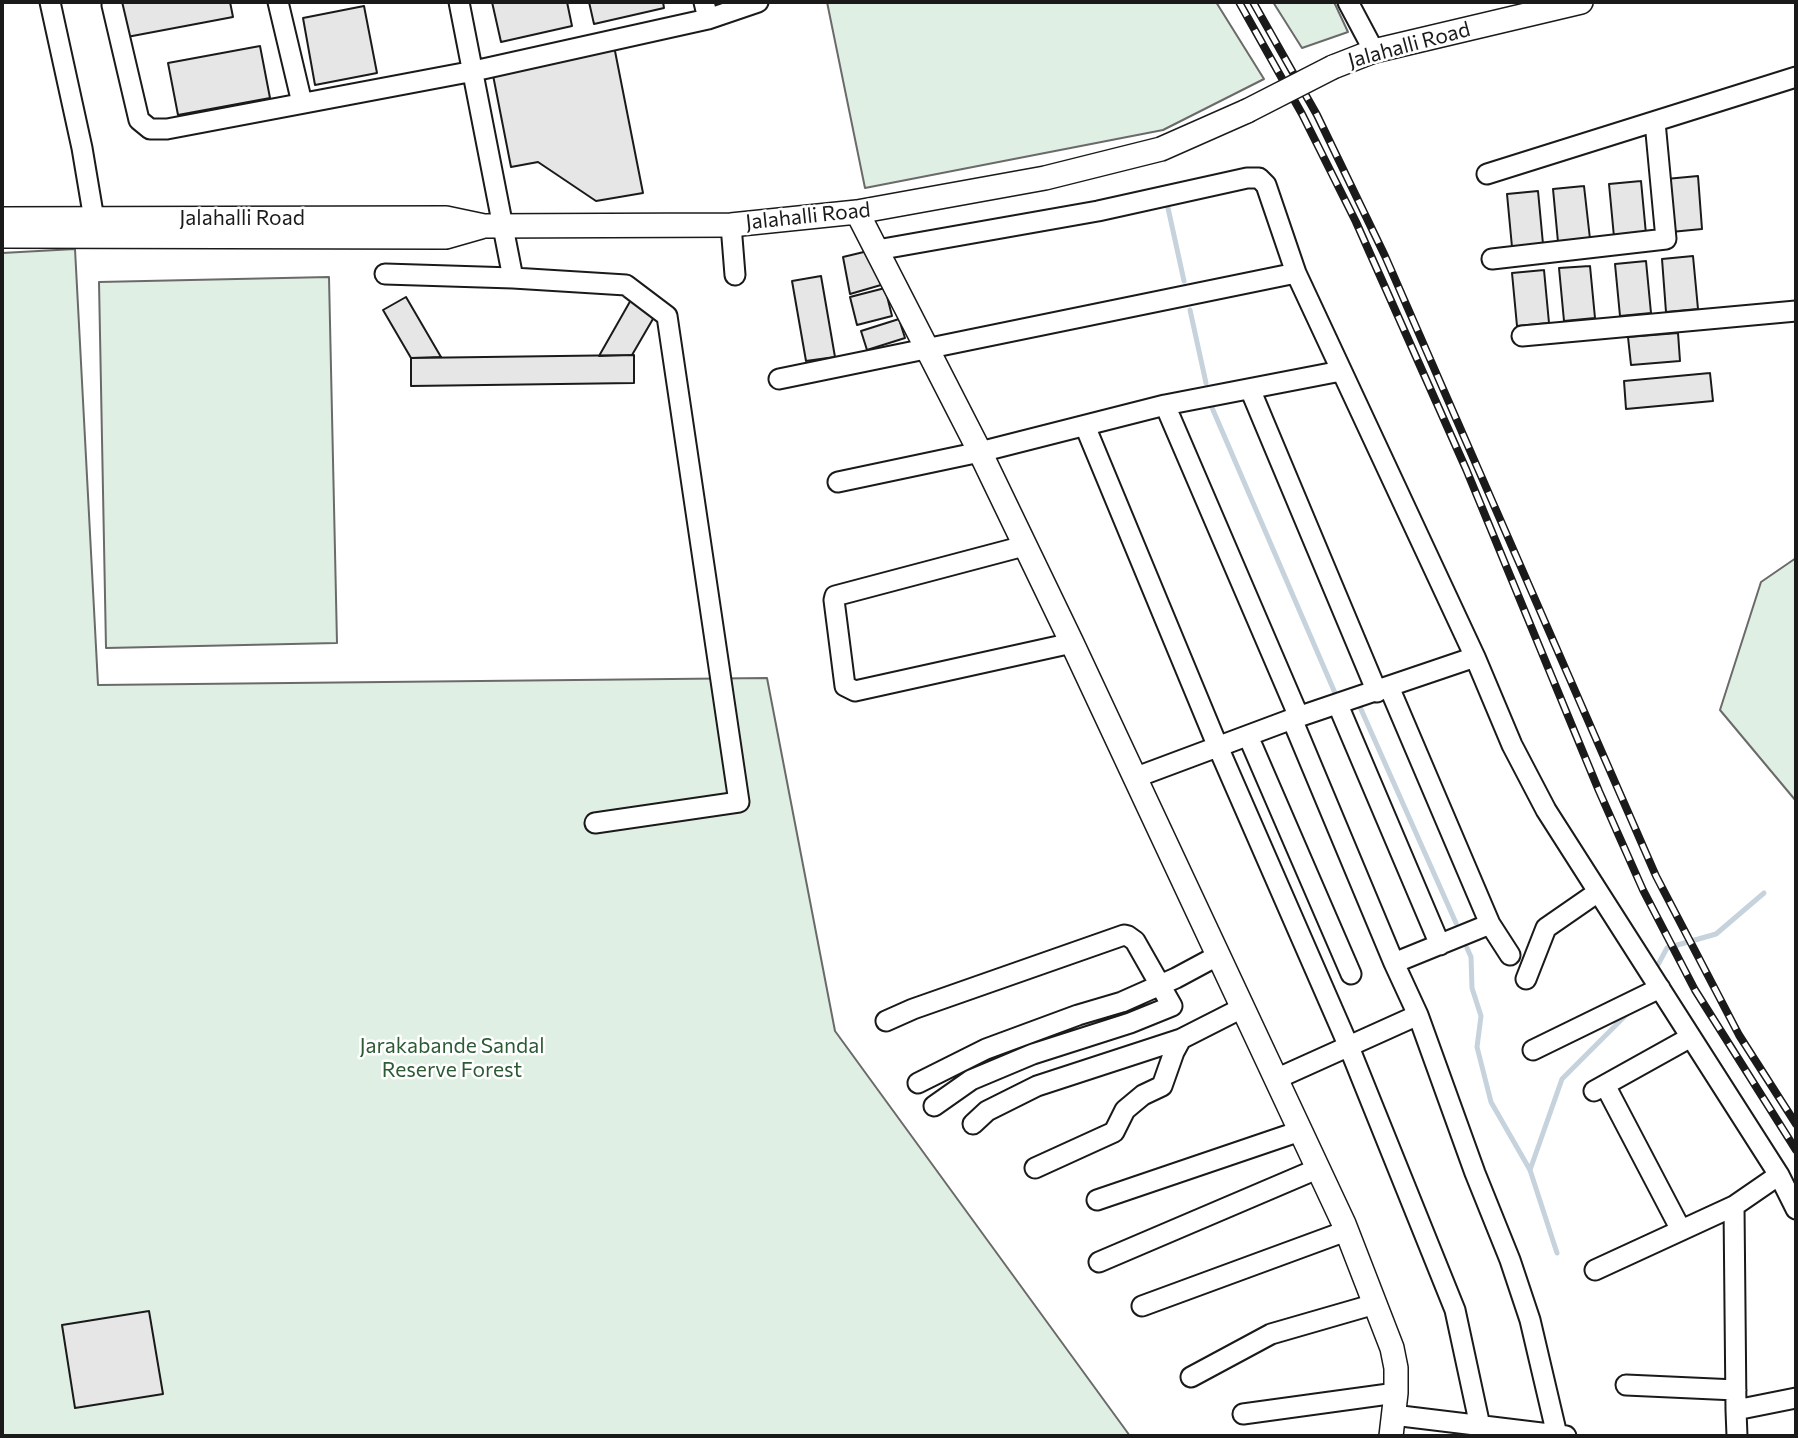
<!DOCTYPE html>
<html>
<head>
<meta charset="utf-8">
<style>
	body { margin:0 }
	#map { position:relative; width:1798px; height:1438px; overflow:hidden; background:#fff; font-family:Commissioner,sans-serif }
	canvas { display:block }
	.frame { position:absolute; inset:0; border:4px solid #1a1a1a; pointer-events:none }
</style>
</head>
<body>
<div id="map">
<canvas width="1798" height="1438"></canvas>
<div class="frame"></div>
</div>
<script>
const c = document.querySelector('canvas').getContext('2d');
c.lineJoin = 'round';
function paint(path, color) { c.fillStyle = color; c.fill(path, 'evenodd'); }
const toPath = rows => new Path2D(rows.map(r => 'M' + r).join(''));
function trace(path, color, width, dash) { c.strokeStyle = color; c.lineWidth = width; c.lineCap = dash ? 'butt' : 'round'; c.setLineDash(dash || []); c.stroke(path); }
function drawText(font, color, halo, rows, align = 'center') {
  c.font = font + ' Commissioner,sans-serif'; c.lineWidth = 5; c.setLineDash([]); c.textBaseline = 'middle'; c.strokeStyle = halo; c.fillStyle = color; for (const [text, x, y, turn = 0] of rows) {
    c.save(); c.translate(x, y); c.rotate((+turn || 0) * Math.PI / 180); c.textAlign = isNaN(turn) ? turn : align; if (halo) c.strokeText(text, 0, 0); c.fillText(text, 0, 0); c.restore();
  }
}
const green = toPath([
	[827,2,1216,2,1264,79,1163,130,865,188,827,2],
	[1273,2,1334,2,1348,32,1302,48,1273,2],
	[75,249,98,685,767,678,835,1031,1130,1436,2,1436,2,253,75,249],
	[329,277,337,643,106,648,99,282,329,277],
	[1796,558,1796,801,1720,710,1761,582,1796,558]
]);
paint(green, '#e0efe3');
trace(green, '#6a6a6a', 2);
trace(toPath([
	[1168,208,1184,281],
	[1190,310,1206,383],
	[1210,403,1335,693],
	[1360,707,1456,923],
	[1467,948,1471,957,1472,988,1481,1016,1477,1047,1491,1102,1530,1170,1557,1253],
	[1654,972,1667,948,1716,934,1764,893],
	[1530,1170,1562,1079,1629,1012]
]), '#c6d2dc', 5);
const building = toPath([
	[121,2,230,2,233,17,127,37,121,2],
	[492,2,567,2,572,26,501,42,492,2],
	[589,2,663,2,664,8,594,24,589,2],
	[364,6,377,73,315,85,303,18,364,6],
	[260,46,270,98,178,115,168,63,260,46],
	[614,46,643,193,596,201,538,162,511,167,492,70,614,46],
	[1698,176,1702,229,1671,232,1666,179,1698,176],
	[1641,181,1646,234,1614,237,1609,184,1641,181],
	[1584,186,1590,239,1558,242,1553,189,1584,186],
	[1538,191,1543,244,1512,247,1507,194,1538,191],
	[868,251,881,285,850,294,843,257,868,251],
	[1693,256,1698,309,1666,312,1662,259,1693,256],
	[1646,261,1651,313,1620,316,1615,264,1646,261],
	[1590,266,1595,318,1564,321,1559,268,1590,266],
	[1544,270,1549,323,1517,326,1512,273,1544,270],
	[821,276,835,357,806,361,792,281,821,276],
	[885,288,892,316,857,325,850,297,885,288],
	[406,297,441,357,411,358,383,310,406,297],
	[632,298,657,312,632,355,599,356,632,298],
	[899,319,905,338,867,350,861,331,899,319],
	[1678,333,1680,361,1631,365,1628,337,1678,333],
	[634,355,634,383,411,386,411,358,634,355],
	[1710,373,1713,401,1626,409,1624,381,1710,373],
	[149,1311,163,1394,75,1408,62,1325,149,1311]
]);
paint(building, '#e6e6e6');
trace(building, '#1a1a1a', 2);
const minor = toPath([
	[50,2,82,148,96,231],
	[278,2,302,103],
	[459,2,513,278],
	[704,2,708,19],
	[1348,2,1374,51],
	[112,5,139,120,150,129,167,129,474,71,708,19,758,2],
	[1487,174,1796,77],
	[731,225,735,275],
	[877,250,1098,211,1247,178,1259,178,1266,185,1296,273,1475,657,1512,745,1546,810,1779,1175,1796,1209],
	[1492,259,1666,239,1655,122],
	[385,274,513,278,626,285,667,316,739,802,595,823],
	[1522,336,1796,311],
	[779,379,1296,273],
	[1250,389,1377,692],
	[1165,405,1299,717],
	[1085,426,1218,747,1349,1047,1455,1310,1480,1426],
	[838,482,980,452,1165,405,1341,371],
	[1024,546,835,596,834,600,845,686,855,691,1072,643],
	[1389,687,1490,924,1510,955],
	[1338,705,1440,945],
	[1292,719,1394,963],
	[1248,736,1351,974],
	[1134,778,1292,719,1475,657],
	[1490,924,1394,963,1418,1015,1475,1173,1510,1260,1530,1320,1557,1435],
	[1526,979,1546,928,1598,892],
	[886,1021,913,1009,1124,935,1128,936,1135,941,1172,1006,1130,1023,1033,1054,971,1080,934,1106],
	[1533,1050,1660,988],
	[1276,1079,1418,1015],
	[918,1083,986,1049,1078,1015,1122,1002,1176,978,1217,956],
	[1605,1085,1681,1230],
	[1594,1091,1691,1037],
	[973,1124,987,1111,1037,1086,1181,1039],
	[1035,1168,1114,1132,1125,1110,1143,1095,1162,1086,1174,1052,1181,1039,1242,1008],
	[1779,1175,1734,1206,1736,1410,1796,1398],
	[1097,1200,1300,1131],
	[1099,1262,1317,1169],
	[1595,1270,1734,1206],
	[1142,1306,1346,1231],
	[1191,1377,1271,1334,1375,1304],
	[1626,1385,1736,1390],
	[1736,1410,1737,1436],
	[1243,1414,1396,1393],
	[1393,1415,1566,1436]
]);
const major = toPath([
	[1333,67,1374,51,1581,2],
	[857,212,980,452,1072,643,1344,1224,1392,1348,1396,1368,1396,1393,1391,1436],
	[2,219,446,218,484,226,731,225,857,212,1045,178,1161,149,1247,111],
	[2,236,446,237,481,227]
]);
trace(minor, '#1a1a1a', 23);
trace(major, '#1a1a1a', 26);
trace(minor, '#fff', 19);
trace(major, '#fff', 23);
const rail = toPath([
	[1239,2,1302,114,1356,222,1466,469,1599,791,1643,890,1695,990,1796,1150],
	[1253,2,1317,115,1385,256,1656,876,1739,1035,1796,1124]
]);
trace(rail, '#1a1a1a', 8);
trace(rail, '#fff', 5, [16]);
const majorBridge = toPath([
	[1247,111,1333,67]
]);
trace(majorBridge, '#1a1a1a', 26, []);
trace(majorBridge, '#fff', 23);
drawText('21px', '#1a1a1a', '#fff', [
	["Jalahalli Road",1409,45,-15],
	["Jalahalli Road",808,216,-6],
	["Jalahalli Road",242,218]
]);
drawText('21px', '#2b5a34', '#fff', [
	["Jarakabande Sandal",452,1046],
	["Reserve Forest",452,1070]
]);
</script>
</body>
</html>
